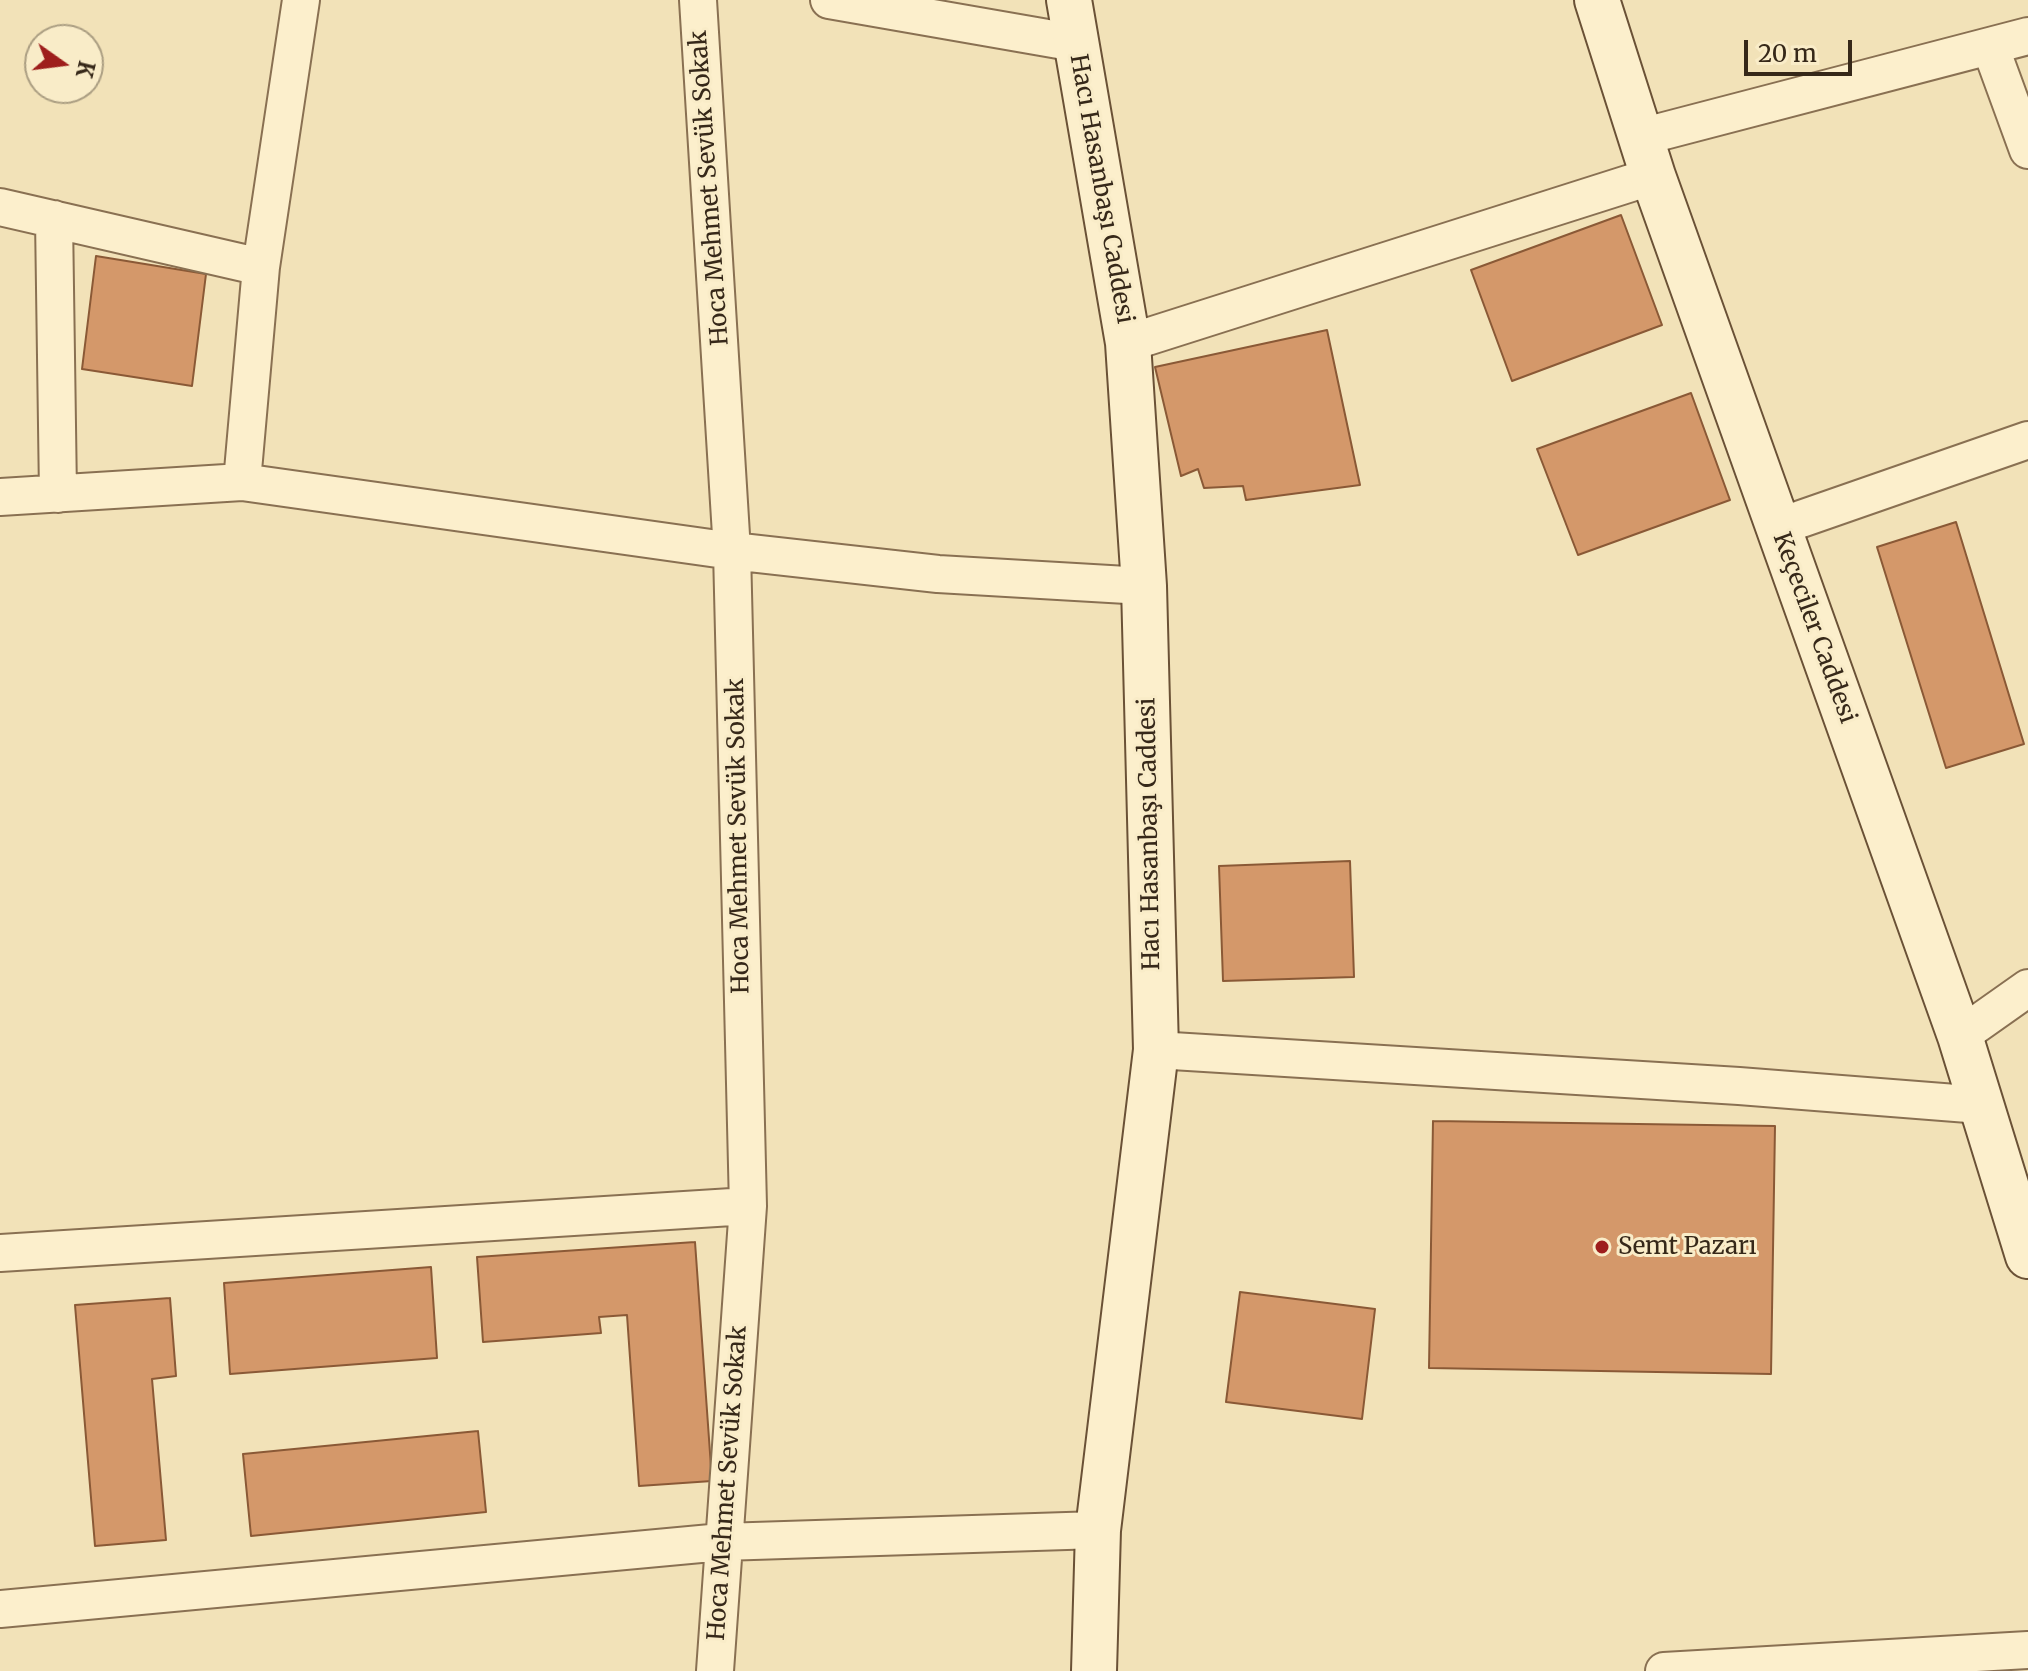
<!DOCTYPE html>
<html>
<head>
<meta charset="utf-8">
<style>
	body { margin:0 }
	#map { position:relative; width:2028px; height:1671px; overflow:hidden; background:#f2e2b8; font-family:Merriweather,serif }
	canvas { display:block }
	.north { position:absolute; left:24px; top:24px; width:80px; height:80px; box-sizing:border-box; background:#f9ecc8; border:2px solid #ab9e82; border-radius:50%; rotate:104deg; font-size:22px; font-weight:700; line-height:32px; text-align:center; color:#362819 }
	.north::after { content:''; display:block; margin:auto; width:28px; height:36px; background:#9e1e1c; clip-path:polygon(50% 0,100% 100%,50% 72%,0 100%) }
	.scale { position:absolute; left:1744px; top:40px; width:108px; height:36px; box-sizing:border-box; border:4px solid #362819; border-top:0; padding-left:10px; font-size:24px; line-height:28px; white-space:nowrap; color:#362819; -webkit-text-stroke:6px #f9ecc8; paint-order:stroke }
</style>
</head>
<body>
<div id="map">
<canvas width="2028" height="1671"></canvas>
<div class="north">K</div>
<div class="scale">20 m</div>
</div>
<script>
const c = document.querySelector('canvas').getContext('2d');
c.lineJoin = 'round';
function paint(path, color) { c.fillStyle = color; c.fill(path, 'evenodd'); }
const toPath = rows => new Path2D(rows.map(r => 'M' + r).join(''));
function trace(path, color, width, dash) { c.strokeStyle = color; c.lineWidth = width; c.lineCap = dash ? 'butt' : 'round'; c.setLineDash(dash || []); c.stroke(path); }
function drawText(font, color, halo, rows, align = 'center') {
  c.font = font + ' Merriweather,serif'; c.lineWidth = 6; c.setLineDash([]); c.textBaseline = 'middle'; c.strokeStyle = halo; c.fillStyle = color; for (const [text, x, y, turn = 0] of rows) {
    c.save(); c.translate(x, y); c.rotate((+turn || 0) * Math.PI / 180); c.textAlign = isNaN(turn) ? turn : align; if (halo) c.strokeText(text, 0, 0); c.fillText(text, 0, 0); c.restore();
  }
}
const building = toPath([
	[1621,215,1662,325,1512,381,1471,270,1621,215],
	[96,256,206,274,192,386,82,369,96,256],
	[1327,330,1360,485,1246,500,1243,486,1204,488,1198,469,1181,476,1155,367,1327,330],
	[1691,393,1730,500,1578,555,1537,449,1691,393],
	[1956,522,2024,744,1946,768,1877,547,1956,522],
	[1350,861,1354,977,1223,981,1219,866,1350,861],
	[1433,1121,1775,1126,1771,1374,1429,1368,1433,1121],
	[695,1242,712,1481,639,1486,627,1315,599,1317,601,1333,483,1342,477,1257,695,1242],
	[431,1267,437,1358,230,1374,224,1283,431,1267],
	[1240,1292,1375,1309,1362,1419,1226,1402,1240,1292],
	[170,1298,176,1376,152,1379,166,1540,95,1546,75,1305,170,1298],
	[478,1431,486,1512,251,1536,243,1454,478,1431]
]);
paint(building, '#d4986a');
trace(building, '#8a5936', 2);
const street = toPath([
	[698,0,732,551,748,1206,715,1671],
	[829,0,1076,43],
	[1990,46,2028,150],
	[1641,137,2028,36],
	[0,207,261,267],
	[54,219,58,494],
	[1128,343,1653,176],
	[242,482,261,267,301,0],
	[0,497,242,482,732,551,938,574,1144,586],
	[1778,527,2028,440],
	[1960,1036,2028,988],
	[1156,1050,1739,1086,1981,1105],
	[0,1253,748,1206],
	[0,1609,722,1542,1098,1530],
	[1664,1671,2028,1650]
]);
const secondary = toPath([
	[1069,0,1128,343,1144,586,1156,1050,1098,1530,1094,1671],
	[1597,0,1653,176,1960,1036,2028,1256]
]);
trace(street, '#897052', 40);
trace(secondary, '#6a5136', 48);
trace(street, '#fcefcc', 36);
trace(secondary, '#fcefcc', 44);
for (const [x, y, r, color] of [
	[1602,1247,8,"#9e1e1c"]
]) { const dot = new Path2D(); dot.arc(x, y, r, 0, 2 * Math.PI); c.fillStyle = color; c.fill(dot); trace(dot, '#f9ecc8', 3); }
drawText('24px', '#362819', '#f9ecc8', [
	["Hoca Mehmet Sevük Sokak",710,188,-94],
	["Hacı Hasanbaşı Caddesi",1101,189,80],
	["Keçeciler Caddesi",1814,628,70],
	["Hacı Hasanbaşı Caddesi",1150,834,-91],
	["Hoca Mehmet Sevük Sokak",739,836,-91],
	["Hoca Mehmet Sevük Sokak",728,1483,-86]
]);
drawText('24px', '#362819', '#f9ecc8', [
	["Semt Pazarı",1618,1247]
], 'left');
</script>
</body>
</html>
